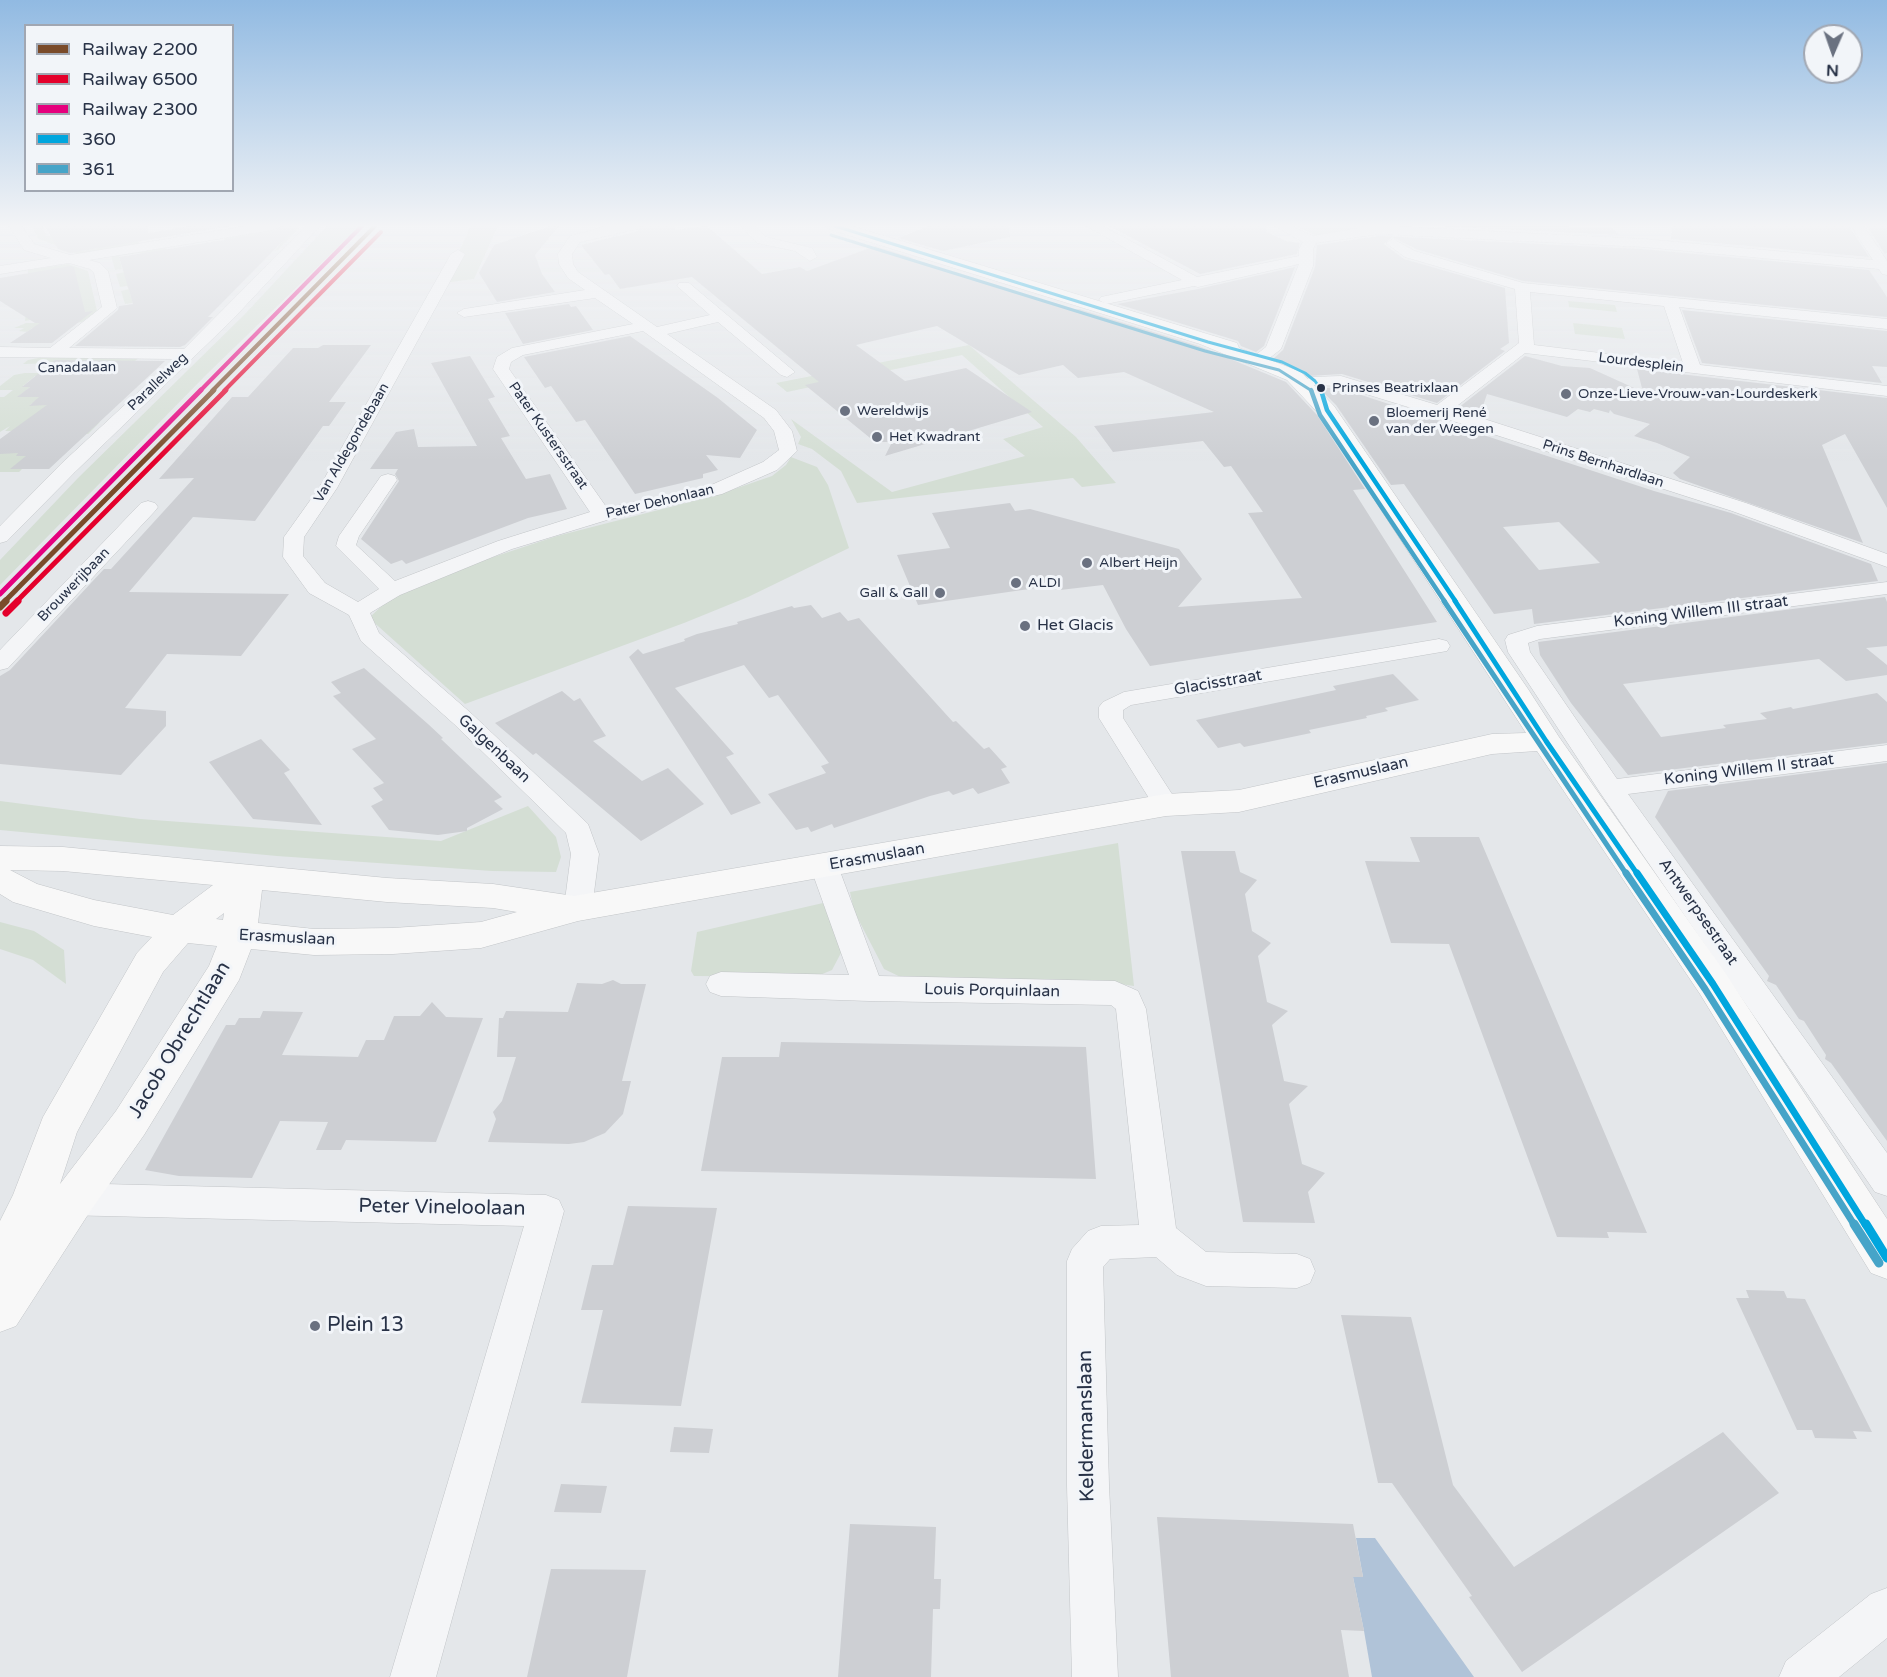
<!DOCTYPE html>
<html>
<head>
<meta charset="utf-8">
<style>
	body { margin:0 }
	#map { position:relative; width:1887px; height:1677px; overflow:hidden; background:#e4e7ea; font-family:"Varela Round",sans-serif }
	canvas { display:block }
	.legend { position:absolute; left:24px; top:24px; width:210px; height:168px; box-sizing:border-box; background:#f2f5f9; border:2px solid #a1a7b2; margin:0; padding:8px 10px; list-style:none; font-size:18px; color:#283247 }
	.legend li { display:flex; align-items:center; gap:12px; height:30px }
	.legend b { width:30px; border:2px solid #a1a7b2 }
	.north { position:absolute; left:1803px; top:24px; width:60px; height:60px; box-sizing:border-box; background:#f2f5f9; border:2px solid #a1a7b2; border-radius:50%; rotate:182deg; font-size:16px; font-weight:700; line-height:24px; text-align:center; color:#283247 }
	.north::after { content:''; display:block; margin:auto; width:21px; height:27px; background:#6a7180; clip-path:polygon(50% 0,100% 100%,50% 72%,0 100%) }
</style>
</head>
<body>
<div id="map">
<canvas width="1887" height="1677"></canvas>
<ul class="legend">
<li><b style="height:8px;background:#7a4b2a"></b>Railway 2200</li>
<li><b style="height:8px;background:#e4002b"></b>Railway 6500</li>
<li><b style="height:8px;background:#e5007d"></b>Railway 2300</li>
<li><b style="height:8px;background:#00a6de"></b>360</li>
<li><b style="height:8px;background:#46a4c8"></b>361</li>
</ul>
<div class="north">N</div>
</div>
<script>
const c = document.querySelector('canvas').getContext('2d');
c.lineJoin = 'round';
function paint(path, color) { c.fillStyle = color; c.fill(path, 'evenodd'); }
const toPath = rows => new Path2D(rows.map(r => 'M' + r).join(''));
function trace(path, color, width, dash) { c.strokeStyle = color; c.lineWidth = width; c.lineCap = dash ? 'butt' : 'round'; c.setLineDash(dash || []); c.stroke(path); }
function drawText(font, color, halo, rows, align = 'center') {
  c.font = font + ' "Varela Round",sans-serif'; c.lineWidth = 6; c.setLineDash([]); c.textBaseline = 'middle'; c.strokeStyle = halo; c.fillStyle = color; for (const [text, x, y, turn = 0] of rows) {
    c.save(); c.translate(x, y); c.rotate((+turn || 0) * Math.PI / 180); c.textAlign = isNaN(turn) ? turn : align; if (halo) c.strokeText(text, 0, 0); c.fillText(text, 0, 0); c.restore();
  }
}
paint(toPath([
	[31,226,42,226,47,236,54,235,79,247,82,251,138,240,140,245,80,255,39,239],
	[327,226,360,226,207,374,0,585,0,560,78,478,244,315],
	[471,226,498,226,474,279,444,283],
	[1296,226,1369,226,1317,236],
	[292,227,299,228,278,250,274,251,282,242,244,262,263,262,261,263,243,263,129,290,133,303,125,304,121,291,129,289,127,286,120,287,116,274,124,272,141,255,140,253,119,256,122,269,115,270,111,256,166,248,167,253,214,246,212,241,216,241,217,246,228,244,224,238],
	[68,264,88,271,97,311,82,322,32,328,27,332,19,331,24,328,14,328,26,323,36,323,41,318,25,321,28,270],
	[1568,301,1615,305,1617,312,1569,307],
	[1573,323,1622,328,1625,339,1575,334],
	[969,345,1076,437,1116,483,1082,487,1073,478,857,503,841,471,812,449,798,444,801,437,791,419,892,492,1025,456,1003,439,1043,427,962,355,787,392,776,383],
	[43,357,139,358,135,361,23,364,28,360],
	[25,373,89,373,85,376,35,376,23,386,30,387,18,397,26,397,39,387,46,395,30,405,50,405,68,423,100,422,88,434,5,431,10,426,0,432,0,397,4,397,13,390,0,390,0,386,14,375],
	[0,452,20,452,17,456,42,456,11,469,22,469,19,472,0,472],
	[791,457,817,467,828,485,849,548,748,597,684,623,465,704,369,618,388,600,466,566,557,536,717,495,772,476,786,465],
	[0,801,140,819,441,841,528,806,556,837,561,857,556,872,492,871,277,856,0,830],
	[1118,843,1134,986,1120,984,911,982,884,969,854,911,850,892],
	[823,903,842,951,832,970,815,977,694,976,691,971,697,932],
	[0,922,34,931,64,950,66,984,33,960,0,949]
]), '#d4ded4');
paint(toPath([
	[1356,1538,1375,1538,1474,1677,1349,1677,1364,1631,1353,1577,1363,1577]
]), '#b0c3d8');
paint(toPath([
	[1341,1630,1364,1631,1372,1677,1349,1677]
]), '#e4e7ea');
paint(toPath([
	[45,226,148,226,148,233,191,226,230,226,70,253,58,249],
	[281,226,298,226,208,317,213,317,185,345,180,347,75,346,118,310,119,306,133,304,119,257,273,232],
	[550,226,559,226,535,255,542,274,555,292,497,302,479,273,494,245],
	[641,226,674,226,675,230,707,226,762,274,800,267,807,271,875,246,914,258,908,259,1073,310,1079,309,1199,346,1286,382,1317,415,1365,489,1353,490,1437,622,1150,666,1126,629,1103,585,1060,590,1057,585,918,605,897,555,950,548,932,513,1010,503,1015,511,1030,509,1179,549,1202,579,1178,607,1302,598,1248,513,1263,512,1231,466,1224,467,1203,441,1113,452,1094,426,1214,412,1124,372,1078,378,1063,365,1019,375,937,326,856,345,905,381,966,368,1032,412,885,456,892,442,875,442,805,385,819,382,692,277,620,289,609,274,605,275,581,245,638,231],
	[929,226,1009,226,1010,237,943,251,898,238],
	[1109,226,1266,226,1267,232,1286,241,1300,243,1297,254,1200,274],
	[1439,226,1611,227,1619,235],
	[1672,226,1849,226,1869,257,1671,239],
	[1867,226,1887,226,1887,253,1885,254],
	[1379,236,1382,236,1642,249,1869,270,1887,297,1887,317,1523,281,1416,249,1392,237,1384,244,1404,259,1505,288,1509,343,1500,349,1505,351,1437,403,1342,374,1308,376,1302,370,1273,359,1283,350,1315,267,1317,245],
	[71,266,74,267,85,312,93,311,52,343,10,343,40,323,35,323,0,301,0,278],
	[1295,267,1264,346,1256,352,1241,346,1238,341,1117,304,1198,289],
	[569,304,571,307,576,306,593,330,523,344,505,313],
	[1682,310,1887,331,1887,367,1872,366,1882,383,1702,363],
	[630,336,718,398,757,430,740,458,706,455,718,470,703,474,703,478,635,494,585,420,576,422,551,386,545,388,524,357],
	[323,345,371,345,329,402,346,402,329,426,323,426,255,521,193,517,129,592,289,594,241,656,167,654,125,708,166,711,166,726,121,775,0,764,0,676,10,670,104,569,111,569,194,478,159,479,232,397,248,397,293,348,318,348],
	[470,356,495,397,488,399,510,436,501,438,526,479,550,474,567,509,528,518,406,564,402,560,391,564,361,539,399,481,395,474,398,469,370,469,396,432,414,429,418,447,477,446,431,363],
	[1525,356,1562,366,1590,368,1643,392,1637,369,1887,398,1887,508,1845,434,1822,445,1863,543,1680,479,1673,473,1690,457,1657,443,1634,436,1650,424,1614,414,1610,410,1609,413,1594,409,1590,412,1578,409,1567,417,1487,394,1480,415,1458,408],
	[55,360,165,361,49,469,10,469,26,456,16,456,18,453,0,454,0,439,47,405,29,406,39,397,17,397,30,387,22,387],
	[1319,388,1340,388,1654,491,1731,513,1871,564,1878,581,1534,624,1532,609,1494,614,1404,484,1391,485,1336,405],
	[1559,522,1600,563,1539,570,1503,527],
	[1885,597,1887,602,1887,646,1866,648,1887,665,1887,675,1846,681,1819,659,1623,684,1661,737,1726,728,1723,725,1767,719,1760,713,1791,707,1793,709,1877,693,1887,702,1887,743,1628,775,1571,703,1540,655,1538,642],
	[811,605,822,618,840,612,848,621,859,618,953,722,956,721,984,749,989,747,1007,767,1001,769,1010,783,978,794,973,788,953,795,949,791,930,796,834,828,832,824,811,832,808,827,796,830,768,794,826,773,821,766,829,763,778,695,769,698,744,665,675,688,734,754,726,757,761,803,731,815,629,657,638,649,643,654,685,641,684,639,697,634,738,624,737,622,792,606,794,608],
	[364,668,428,724,443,738,441,739,502,797,494,801,503,809,467,828,467,831,438,835,389,830,371,806,383,800,373,788,384,783,352,749,376,739,333,696,341,693,331,682],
	[1393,674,1419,700,1385,708,1388,711,1366,716,1367,718,1309,730,1311,733,1244,747,1240,743,1218,748,1196,720,1336,690,1333,686],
	[562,691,574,701,580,698,606,736,593,741,642,781,668,768,704,804,641,841,536,753,533,755,495,723],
	[261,739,290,770,284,773,322,825,253,819,209,762],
	[1887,763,1887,1141,1831,1063,1825,1059,1826,1055,1804,1021,1799,1019,1776,985,1767,981,1769,976,1655,817,1668,791],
	[1410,837,1479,837,1647,1233,1607,1232,1609,1238,1557,1237,1449,944,1391,943,1365,861,1420,862],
	[1181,851,1235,851,1240,872,1257,880,1245,894,1252,931,1271,943,1258,956,1267,1002,1288,1011,1272,1025,1284,1081,1308,1086,1289,1104,1302,1164,1325,1173,1308,1192,1315,1223,1243,1222],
	[613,980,621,984,646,984,622,1081,631,1081,623,1114,605,1133,584,1142,569,1144,488,1142,496,1119,493,1112,502,1101,516,1057,497,1057,499,1018,503,1018,506,1011,568,1012,577,983,602,984],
	[432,1002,446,1017,483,1018,436,1142,346,1140,341,1150,316,1150,328,1122,280,1121,252,1178,179,1176,145,1170,226,1025,235,1025,239,1018,260,1018,263,1011,303,1012,282,1055,358,1057,366,1040,384,1040,394,1016,420,1016],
	[781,1042,1086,1047,1096,1179,701,1171,722,1057,779,1057],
	[628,1206,717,1208,681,1406,581,1403,603,1310,581,1310,592,1265,613,1265],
	[1746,1290,1784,1291,1787,1298,1805,1299,1872,1432,1853,1431,1857,1439,1815,1438,1812,1430,1797,1430,1736,1298,1749,1298],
	[1341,1315,1411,1317,1453,1485,1514,1567,1723,1432,1779,1493,1522,1672,1469,1597,1472,1596,1392,1483,1378,1483],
	[674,1427,713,1429,709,1453,670,1452],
	[561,1484,607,1486,601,1513,554,1512],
	[1157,1517,1353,1524,1363,1577,1353,1577,1364,1631,1341,1630,1349,1677,1171,1677],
	[850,1524,936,1527,934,1579,941,1579,940,1609,933,1609,931,1677,838,1677],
	[551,1569,646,1570,627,1677,527,1677]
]), '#cdcfd3');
const street = toPath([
	[9,226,22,226,34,244,70,255,246,226,279,226,273,230,89,260,100,263,108,271,117,308,69,348,184,349,306,226,320,226,233,319,75,472,7,541,0,543,0,526,61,464,174,359,0,357,0,347,50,348,102,307,94,273,90,269,69,263,0,274,0,266,51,258,24,250,9,226],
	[606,226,639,226,638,229,580,242,572,254,573,264,578,272,657,327,710,315,677,286,679,283,689,283,795,372,787,377,781,375,718,322,667,334,776,410,792,431,797,451,777,470,722,494,607,520,512,549,400,595,370,613,379,633,472,714,588,824,599,854,592,908,588,915,578,918,568,915,564,908,571,854,566,833,454,724,361,641,349,615,309,593,283,557,284,537,319,488,451,254,458,250,465,254,337,488,304,537,303,556,325,583,358,602,379,589,336,546,339,536,381,476,388,474,395,476,397,480,359,536,356,545,395,581,498,541,590,512,493,369,497,357,512,348,633,324,595,298,464,317,457,313,464,309,585,290,568,278,559,264,558,254,570,236,606,226],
	[643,331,764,418,774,431,779,450,763,462,709,486,607,508,509,369,511,362,523,355,643,331],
	[741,226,755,226,766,237,812,248,817,257,810,261,795,251,757,243,741,226],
	[1086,226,1103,226,1197,277,1299,256,1299,249,1303,242,1274,226,1292,226,1313,236,1370,226,1387,226,1644,239,1873,260,1851,226,1864,226,1887,261,1887,275,1882,274,1879,269,1644,247,1380,234,1316,243,1313,249,1313,266,1281,349,1262,364,1256,366,1248,361,1266,347,1299,264,1198,287,1194,286,1106,304,1099,300,1101,297,1182,280,1086,226],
	[1393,239,1415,251,1523,283,1887,319,1887,329,1679,307,1700,365,1887,386,1887,396,1525,353,1453,409,1746,503,1887,554,1887,567,1732,511,1434,415,1340,386,1309,385,1307,381,1309,377,1341,376,1437,405,1519,343,1515,289,1405,257,1386,243,1393,239],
	[1530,292,1664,306,1683,363,1534,345,1530,292],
	[148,501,155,503,158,507,155,511,8,668,0,670,0,650,141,503,148,501],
	[1887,582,1887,594,1540,639,1528,643,1530,652,1617,779,1887,745,1887,761,1628,794,1887,1153,1887,1196,1875,1192,1601,794,1508,652,1505,640,1508,635,1537,626,1887,582],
	[1439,639,1447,641,1450,646,1447,651,1131,705,1123,710,1123,718,1179,805,1175,811,1166,814,1157,811,1099,718,1099,707,1103,702,1124,692,1439,639],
	[824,856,834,859,838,866,879,976,1115,981,1138,991,1146,1009,1176,1228,1206,1252,1297,1254,1310,1259,1315,1271,1310,1283,1297,1288,1206,1286,1177,1275,1156,1257,1110,1259,1103,1267,1109,1485,1118,1677,1072,1677,1067,1485,1067,1261,1072,1249,1088,1231,1101,1226,1139,1225,1116,1009,1111,1005,869,1001,721,996,710,992,706,984,710,976,721,972,849,975,810,866,814,859,824,856],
	[63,1183,546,1195,559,1200,564,1211,436,1677,390,1677,524,1226,63,1215,51,1210,45,1199,51,1188,63,1183],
	[1887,1588,1887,1638,1839,1677,1779,1677,1786,1661,1871,1594,1887,1588]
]);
const secondary = toPath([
	[826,226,852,226,1237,343,1239,348,1301,372,1334,406,1528,689,1559,737,1726,974,1887,1219,1887,1279,1871,1273,1700,994,1537,751,1492,754,1239,812,1166,816,578,921,481,948,393,954,314,955,251,949,239,980,144,1135,89,1213,16,1326,0,1332,0,1221,13,1195,43,1117,137,953,152,937,94,926,13,902,0,894,0,846,63,847,387,878,493,884,574,896,1166,794,1239,790,1492,734,1526,733,1319,414,1287,380,1200,344,828,229,826,226],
	[10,870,63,871,213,885,173,915,94,900,37,884,10,870],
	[262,890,387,902,493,908,517,912,481,922,393,928,314,929,258,923,262,890],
	[224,913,223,920,216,919,224,913],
	[188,943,217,946,209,966,116,1111,60,1184,77,1132,163,972,188,943]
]);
trace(street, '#c2c5c8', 1);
trace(secondary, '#c2c5c8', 1);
paint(street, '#f4f5f7');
paint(secondary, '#f8f8f8');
const railFar1 = toPath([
	[4,602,16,591]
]);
const rail = toPath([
	[0,606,5,601]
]);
trace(railFar1, '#cdcfd2', 4.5);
trace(rail, '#cdcfd2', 6);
trace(railFar1, '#f2f5f9', 3, [10]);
trace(rail, '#f2f5f9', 4, [12]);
trace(toPath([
	[835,226,1208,342,1282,362,1305,373,1315,381,1322,391]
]), '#00a6de', 3);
trace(toPath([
	[1321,390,1327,410,1456,602]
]), '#00a6de', 4.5);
trace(toPath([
	[1455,601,1546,741,1638,875]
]), '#00a6de', 5);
trace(toPath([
	[1637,873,1713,984,1866,1226]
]), '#00a6de', 7);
trace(toPath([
	[1866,1224,1887,1258]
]), '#00a6de', 9);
trace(toPath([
	[831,235,1205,351,1279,370,1312,391]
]), '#46a4c8', 3);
trace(toPath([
	[1311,390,1320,415,1445,602]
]), '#46a4c8', 4.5);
trace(toPath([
	[1444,601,1627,875]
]), '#46a4c8', 5);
trace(toPath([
	[1626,873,1705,989,1855,1226]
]), '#46a4c8', 7);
trace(toPath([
	[1854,1224,1879,1263]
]), '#46a4c8', 9);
trace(toPath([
	[212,391,375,226]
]), '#7a4b2a', 4);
trace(toPath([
	[4,602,214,390]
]), '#7a4b2a', 5);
trace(toPath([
	[0,607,6,601]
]), '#7a4b2a', 7);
trace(toPath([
	[224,391,381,232]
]), '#e4002b', 4);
trace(toPath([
	[16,602,226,390]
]), '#e4002b', 5);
trace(toPath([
	[6,613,18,601]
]), '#e4002b', 7);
trace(toPath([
	[200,391,362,226]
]), '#e5007d', 4);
trace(toPath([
	[0,594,201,390]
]), '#e5007d', 5);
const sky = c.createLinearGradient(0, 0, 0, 461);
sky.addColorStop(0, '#91bae2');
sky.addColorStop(0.49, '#f3f4f6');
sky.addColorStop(1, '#f3f4f600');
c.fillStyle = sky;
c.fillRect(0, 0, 1887, 461);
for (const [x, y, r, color] of [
	[1321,388,5,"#283247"],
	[1566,394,6,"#6a7180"],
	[845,411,6,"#6a7180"],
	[1374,421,6,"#6a7180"],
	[877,437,6,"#6a7180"],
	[1087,563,6,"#6a7180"],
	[1016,583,6,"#6a7180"],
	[940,593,6,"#6a7180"],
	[1025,626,6,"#6a7180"],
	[315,1326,6,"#6a7180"]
]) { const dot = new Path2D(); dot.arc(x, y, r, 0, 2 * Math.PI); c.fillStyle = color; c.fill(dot); trace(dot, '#f2f5f9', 2); }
drawText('14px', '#283247', '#f2f5f9', [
	["Lourdesplein",1641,363,7],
	["Canadalaan",77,368,-1],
	["Parallelweg",158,382,-44],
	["Pater Kustersstraat",548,436,55],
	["Van Aldegondebaan",352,443,-60],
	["Prins Bernhardlaan",1603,464,18],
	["Pater Dehonlaan",660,502,-13],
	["Brouwerijbaan",74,585,-46]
]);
drawText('14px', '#283247', '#f2f5f9', [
	["Prinses Beatrixlaan",1332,388]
], 'left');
drawText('14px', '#283247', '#f2f5f9', [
	["Onze-Lieve-Vrouw-van-Lourdeskerk",1578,394],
	["Wereldwijs",857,411],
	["Bloemerij René",1386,413],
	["van der Weegen",1386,429],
	["Het Kwadrant",889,437],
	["Albert Heijn",1099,563],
	["ALDI",1028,583],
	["Gall & Gall",928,593,"right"]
], 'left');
drawText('16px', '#283247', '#f2f5f9', [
	["Koning Willem III straat",1701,612,-7],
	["Glacisstraat",1218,683,-10],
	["Galgenbaan",494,749,43],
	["Koning Willem II straat",1749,770,-7],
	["Erasmuslaan",1361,773,-13],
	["Erasmuslaan",877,857,-10],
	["Antwerpsestraat",1698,912,55],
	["Erasmuslaan",287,938,3],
	["Louis Porquinlaan",992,991,1]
]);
drawText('16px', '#283247', '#f2f5f9', [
	["Het Glacis",1037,626]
], 'left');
drawText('20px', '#283247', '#f2f5f9', [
	["Jacob Obrechtlaan",180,1040,-59],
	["Peter Vineloolaan",442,1208,1],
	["Keldermanslaan",1087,1426,-91]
]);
drawText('20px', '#283247', '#f2f5f9', [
	["Plein 13",327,1326]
], 'left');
</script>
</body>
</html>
